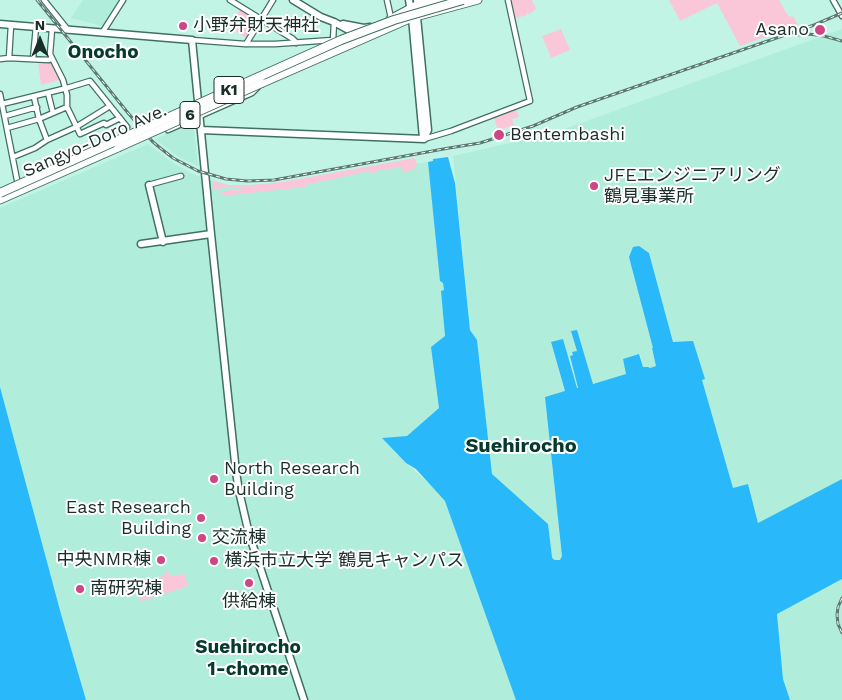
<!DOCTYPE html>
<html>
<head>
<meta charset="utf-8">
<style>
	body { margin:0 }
	#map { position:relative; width:842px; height:700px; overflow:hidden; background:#c2f4e6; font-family:"Work Sans",sans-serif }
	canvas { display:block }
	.north { position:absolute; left:15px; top:15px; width:50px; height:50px; -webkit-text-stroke:4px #fff; paint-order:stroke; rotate:0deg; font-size:14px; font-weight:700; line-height:20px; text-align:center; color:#1a2e29 }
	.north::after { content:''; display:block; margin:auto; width:18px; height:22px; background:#1a2e29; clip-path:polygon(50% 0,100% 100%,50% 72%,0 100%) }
</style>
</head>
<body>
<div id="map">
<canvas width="842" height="700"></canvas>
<div class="north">N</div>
</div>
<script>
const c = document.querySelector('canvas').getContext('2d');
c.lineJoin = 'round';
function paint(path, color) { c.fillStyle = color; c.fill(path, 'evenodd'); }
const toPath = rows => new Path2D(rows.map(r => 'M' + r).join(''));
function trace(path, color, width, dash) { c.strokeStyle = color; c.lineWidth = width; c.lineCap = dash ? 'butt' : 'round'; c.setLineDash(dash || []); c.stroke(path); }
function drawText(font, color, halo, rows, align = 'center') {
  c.font = font + ' "Work Sans","Noto Sans JP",sans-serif'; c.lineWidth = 4; c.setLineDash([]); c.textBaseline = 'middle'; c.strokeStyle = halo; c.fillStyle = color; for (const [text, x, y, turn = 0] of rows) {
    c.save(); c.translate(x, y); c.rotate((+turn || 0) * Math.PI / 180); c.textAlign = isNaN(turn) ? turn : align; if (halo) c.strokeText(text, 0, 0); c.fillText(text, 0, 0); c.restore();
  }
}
paint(toPath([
	[83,0,121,0,106,24,102,26,71,18],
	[842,29,842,479,758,523,748,484,733,488,702,380,704,379,693,342,673,342,649,253,653,348,652,349,657,366,650,368,643,367,640,355,626,374,592,384,577,331,572,332,577,351,570,356,578,388,576,388,563,339,551,343,565,392,545,397,562,556,560,560,555,560,552,557,548,524,492,474,477,341,470,330,453,156,553,133],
	[193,122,198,166,179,157,155,139],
	[148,144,170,161,192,174,229,185,240,185,278,184,380,168,428,162,444,291,441,291,445,336,432,348,439,408,407,436,382,438,406,463,446,499,517,700,86,700,61,614,0,387,0,208],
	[842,579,842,700,790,700,783,679,777,614]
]), '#b1eddb');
paint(toPath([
	[510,0,532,0,536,9,529,15,528,12,526,13,527,15,516,18,514,17],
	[669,0,779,0,788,16,794,17,798,25,740,46,717,3,680,21],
	[240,9,259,21,248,39,229,27],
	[561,29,570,50,551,58,542,36],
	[38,62,51,63,60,80,41,85],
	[516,109,519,117,512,119,514,125,498,131,494,118],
	[415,158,417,164,414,169,403,173,402,167,376,171,376,173,365,172,306,185,306,187,222,196,222,194,220,193,230,190,241,189,243,187,226,187,213,191,213,181,228,185,240,186,262,184,282,182],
	[168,570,170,575,172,576,184,574,188,585,186,587,139,602,138,601,141,599,136,582,140,581,149,582,156,581,165,574]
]), '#fac7d9');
paint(toPath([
	[448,157,455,183,470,330,477,340,492,474,548,524,552,557,553,559,555,560,560,560,562,556,545,397,565,391,551,342,563,339,577,388,578,388,570,356,573,355,572,352,577,351,571,331,577,330,593,384,626,374,623,359,639,354,643,367,648,367,650,368,656,366,652,348,653,348,629,257,633,247,639,246,649,253,673,342,693,341,705,379,702,380,733,488,748,484,758,523,842,479,842,579,777,614,783,679,790,700,516,700,445,501,416,469,406,463,382,438,407,436,439,408,431,347,445,336,441,291,444,290,443,283,440,281,428,162,433,161,433,159],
	[0,387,61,614,86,700,0,700]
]), '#29b8fa');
const street = toPath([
	[44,0,68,30],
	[230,0,293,39,295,41,296,43],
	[387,0,391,18],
	[833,0,842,16],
	[52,29,50,54,63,80,67,95,67,107,80,134,104,123,106,125,120,118],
	[102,33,123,0],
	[192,40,245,44,275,44,333,40],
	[333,41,334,22],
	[246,44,273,0],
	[9,58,11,25],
	[0,59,9,58,49,60,52,58],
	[33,59,36,27],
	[48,93,53,113],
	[0,94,18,185],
	[2,104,67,88,90,81,127,127],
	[5,116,37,107],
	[7,128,39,119,67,107],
	[168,130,252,93,258,87],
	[424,139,451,131,530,101,508,0],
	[47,140,76,127,110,106],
	[13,157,35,148,47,140,39,119,34,97],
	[149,185,152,184,181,176]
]);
const secondary = toPath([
	[293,0,321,17,334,22,358,35],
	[409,0,412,18,423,138],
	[417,0,418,4,417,17,428,130,424,139],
	[0,24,192,40,211,234,236,472,239,491,249,534,304,700],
	[343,24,364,28,370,27],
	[201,130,424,139],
	[149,185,163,242],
	[141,244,211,234]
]);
const primary = toPath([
	[390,19,418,4,433,0],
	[263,83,412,18,478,0],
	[0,200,118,148]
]);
const highway = toPath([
	[423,7,447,0]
]);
trace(street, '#406f63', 7);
trace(secondary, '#406f63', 9);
trace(primary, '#406f63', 9);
trace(highway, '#406f63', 10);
trace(street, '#fff', 4.5);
trace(secondary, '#fff', 6);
trace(primary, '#fff', 7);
trace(highway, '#fff', 8);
const rail = toPath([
	[37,0,128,113,152,141,159,147,173,158,198,171,226,179,247,181,274,180,449,148,480,143,533,126,577,107,814,25,842,13],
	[797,35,808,34,824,36,842,41],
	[842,598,838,607,837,615,838,624,842,633]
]);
trace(rail, '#5a7971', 3);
trace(rail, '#fff', 1, [4]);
const primaryBridge = toPath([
	[118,148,263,83]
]);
const highwayBridge = toPath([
	[0,193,341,40,394,20,463,0]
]);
trace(primaryBridge, '#406f63', 9, []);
trace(highwayBridge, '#406f63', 10, []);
trace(primaryBridge, '#fff', 7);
trace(highwayBridge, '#fff', 8);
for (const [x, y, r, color] of [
	[183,26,5,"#cd4685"],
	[820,30,6,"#cd4685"],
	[499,135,6,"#cd4685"],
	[594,186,5,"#cd4685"],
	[214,479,5,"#cd4685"],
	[201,518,5,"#cd4685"],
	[202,538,5,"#cd4685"],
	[161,560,5,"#cd4685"],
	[214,561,5,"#cd4685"],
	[249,583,5,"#cd4685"],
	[80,589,5,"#cd4685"]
]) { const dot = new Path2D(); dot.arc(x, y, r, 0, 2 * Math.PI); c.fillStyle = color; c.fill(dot); trace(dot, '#fff', 2); }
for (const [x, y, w] of [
	[229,90,30],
	[190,115,20]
]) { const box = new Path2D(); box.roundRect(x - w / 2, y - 13.5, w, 27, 4); c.fillStyle = '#fff'; c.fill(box); trace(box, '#1a2e29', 1); }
drawText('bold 16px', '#1a2e29', null, [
	["K1",229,90],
	["6",190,115]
]);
drawText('18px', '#1a2e29', '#fff', [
	["小野弁財天神社",193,26],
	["Asano",809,30,"right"],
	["Bentembashi",510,135],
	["JFEエンジニアリング",604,176],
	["鶴見事業所",604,197],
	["North Research",224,469],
	["Building",224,490],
	["East Research",191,508,"right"],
	["Building",191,529,"right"],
	["交流棟",212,538],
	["中央NMR棟",151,560,"right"],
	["横浜市立大学 鶴見キャンパス",224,561],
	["南研究棟",90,589],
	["供給棟",249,602,"center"]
], 'left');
drawText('18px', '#1a2e29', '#fff', [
	["Sangyo-Doro Ave.",95,141,-24]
]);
drawText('bold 19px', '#063a2f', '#fff', [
	["Onocho",103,52],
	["Suehirocho",248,647],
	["1-chome",248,669]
]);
drawText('bold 20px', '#063a2f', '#fff', [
	["Suehirocho",521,446]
]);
</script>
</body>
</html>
